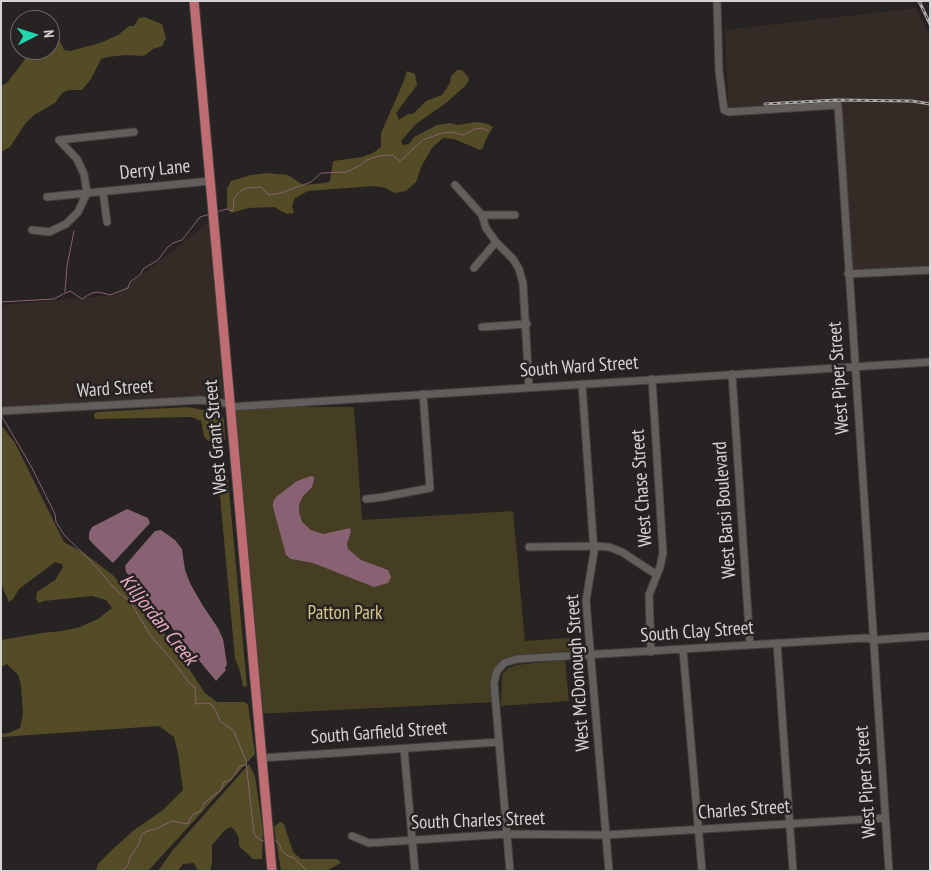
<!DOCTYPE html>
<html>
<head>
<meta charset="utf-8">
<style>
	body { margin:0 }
	#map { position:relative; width:931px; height:872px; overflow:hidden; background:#262322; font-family:"PT Sans Narrow",sans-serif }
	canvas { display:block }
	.frame { position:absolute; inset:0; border:2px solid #d6d3d3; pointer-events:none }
	.north { position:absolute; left:10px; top:10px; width:50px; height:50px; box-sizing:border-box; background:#262322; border:1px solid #6c6969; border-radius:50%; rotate:85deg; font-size:14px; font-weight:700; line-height:20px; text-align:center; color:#d6d3d3 }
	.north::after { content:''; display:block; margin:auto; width:18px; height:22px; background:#23d5af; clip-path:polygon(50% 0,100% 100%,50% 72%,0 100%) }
</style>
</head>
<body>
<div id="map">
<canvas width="931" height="872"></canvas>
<div class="frame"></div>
<div class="north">N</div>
</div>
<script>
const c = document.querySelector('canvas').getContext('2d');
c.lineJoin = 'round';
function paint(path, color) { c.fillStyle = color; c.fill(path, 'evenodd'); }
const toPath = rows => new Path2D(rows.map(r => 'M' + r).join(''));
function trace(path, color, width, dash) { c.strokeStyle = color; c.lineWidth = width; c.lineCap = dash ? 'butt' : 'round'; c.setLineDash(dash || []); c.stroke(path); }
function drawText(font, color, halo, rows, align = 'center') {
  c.font = font + ' "PT Sans Narrow",sans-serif'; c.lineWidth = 5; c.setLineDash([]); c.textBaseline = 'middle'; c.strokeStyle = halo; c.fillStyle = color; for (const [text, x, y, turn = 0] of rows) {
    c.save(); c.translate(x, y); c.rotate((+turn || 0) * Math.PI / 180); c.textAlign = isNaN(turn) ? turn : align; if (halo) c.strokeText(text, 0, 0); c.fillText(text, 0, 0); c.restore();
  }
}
paint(toPath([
	[916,8,930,37,930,270,848,274,842,105,729,112,725,30],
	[214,218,230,404,209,402,1,411,1,305,116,295]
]), '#342b27');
paint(toPath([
	[230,407,354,407,362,520,513,511,525,641,582,637,583,650,518,655,516,659,512,660,496,673,496,702,257,714],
	[565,660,569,701,501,706,502,674,507,669,516,665]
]), '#453e23');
paint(toPath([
	[144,17,162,24,166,38,162,46,153,49,144,56,125,55,108,57,101,59,91,79,82,90,69,90,62,93,55,103,34,115,25,124,10,147,1,152,1,86,7,83,32,50,50,50,50,35,58,37,64,50,70,51,100,43,118,35,129,26,134,26,139,18],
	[457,70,462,70,468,77,469,80,465,86,446,103,416,124,401,141,403,145,409,144,414,137,437,125,450,123,457,125,477,122,488,124,493,127,485,141,483,148,480,150,454,139,443,138,432,148,421,167,416,182,406,191,394,193,386,188,373,186,308,191,295,198,292,206,294,213,287,214,274,207,248,208,232,213,227,209,227,189,231,181,251,175,267,173,288,175,303,185,325,183,330,181,333,161,362,157,373,153,381,147,381,133,403,83,407,71,415,74,417,85,396,113,399,120,408,114,413,114,426,101,442,95,450,83,451,76],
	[188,407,209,411,221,415,224,420,225,439,222,442,208,441,204,436,201,421,191,417,95,419,94,414,97,412],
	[1,425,15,443,64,542,84,553,114,576,149,620,168,637,205,693,217,702,244,702,248,704,255,754,148,871,96,871,98,864,115,847,134,830,163,810,183,790,178,753,174,737,159,726,1,737,1,734,9,733,20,728,23,714,21,685,18,675,7,664,1,667,1,640,42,633,62,631,80,627,98,619,112,608,106,600,92,596,44,601,39,603,36,599,37,592,55,580,63,567,62,564,55,562,19,589,13,599,9,602,3,589,1,578],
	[221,479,228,479,247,687,243,686,239,668,235,659,219,485],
	[249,764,255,776,263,831,262,859,253,859,239,846,239,838,234,829,230,827,224,831,212,845,212,863,210,871,198,871,194,863,183,864,178,871,158,871,172,851],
	[280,822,284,824,293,852,301,859,337,859,341,863,326,871,281,871,274,827]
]), '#544b27');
paint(toPath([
	[311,476,314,477,314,480,312,487,303,496,299,505,299,512,302,522,311,530,323,534,350,528,351,531,347,544,348,549,361,560,388,570,391,577,388,583,374,587,313,563,291,559,286,555,273,507,273,502,276,497,297,481],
	[127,509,148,518,150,523,113,563,92,543,89,539,89,533,92,527],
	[161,530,175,540,182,549,185,570,190,583,203,606,218,628,223,639,227,664,225,668,226,670,216,681,126,572,125,566,128,562,155,531]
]), '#886272');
trace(toPath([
	[216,212,227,209,232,211,233,210,234,199,238,193,246,188,261,187,269,195,281,193,311,182,321,173,346,172,359,166,367,160,378,156,392,155,400,161,423,140,442,133,452,132,463,135,475,129,482,128,488,131],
	[65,292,67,266,74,231],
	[64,294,70,291,82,299,92,293,99,292,110,295,123,290,128,288,130,282,140,275,143,269,158,260,167,248,173,243,182,240,200,217,210,214],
	[1,302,54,299,63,294],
	[1,415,31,466,55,514,56,522,65,536,90,560,116,590,131,603,151,636,173,661,190,684,195,687,196,704,207,703,211,704,216,711,220,721,234,731,246,761,254,834,260,840,264,841],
	[273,839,279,843,282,851,288,856,293,857,307,871],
	[122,871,128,865,130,857,138,846,141,836,145,832,158,828,172,821,188,824,192,815,201,811,204,803,221,790,224,782,231,780,240,766,246,765]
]), '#886272', 1);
const minor = toPath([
	[717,1,719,71,724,110,729,112,838,105,889,871],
	[59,140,134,132],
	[455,185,482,215,486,228,496,242,513,259,519,269,523,283,529,387],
	[103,192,107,222],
	[47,197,210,181],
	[482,215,515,215],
	[32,230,49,232,66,224,78,212,87,193,84,174,77,159,59,140],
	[474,268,496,242],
	[848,274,930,270],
	[482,327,527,324],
	[732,374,750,645],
	[582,384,594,552,586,601,609,871],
	[230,407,930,362],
	[1,411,201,400,230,404],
	[366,499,383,497,430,488,423,394],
	[529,547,594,546,609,547,622,552,657,575],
	[777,643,793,871],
	[683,650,702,871],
	[651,652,649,595,660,567,663,553,652,379],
	[404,749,415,871],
	[261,758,499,742],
	[352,836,369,843,507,834,606,835,885,818],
	[510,871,494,683,497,671,504,663,517,659,865,638,875,640,930,636]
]);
const major = toPath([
	[194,1,272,871]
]);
trace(minor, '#43403f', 9);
trace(major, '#43403f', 11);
trace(minor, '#625e5c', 7);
trace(major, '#bf6d72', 9);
const rail = toPath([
	[919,1,930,24],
	[765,104,837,100,912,101,930,104]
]);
trace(rail, '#aaa7a7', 3);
trace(rail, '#262322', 1, [4]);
drawText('19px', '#d6d3d3', '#262322', [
	["Derry Lane",155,170,-6],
	["South Ward Street",579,367,-4],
	["West Piper Street",839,378,-94],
	["Ward Street",115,389,-4],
	["West Grant Street",216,437,-95],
	["West Chase Street",642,488,-94],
	["West Barsi Boulevard",725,510,-94],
	["South Clay Street",697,632,-4],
	["West McDonough Street",578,673,-94],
	["South Garfield Street",379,733,-4],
	["West Piper Street",866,782,-94],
	["Charles Street",744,810,-4],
	["South Charles Street",478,821,-2]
]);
drawText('19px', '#d8c787', '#262322', [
	["Patton Park",345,614]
]);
drawText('italic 20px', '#eaa9c6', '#262322', [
	["Killjordan Creek",158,620,51]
]);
</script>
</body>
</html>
